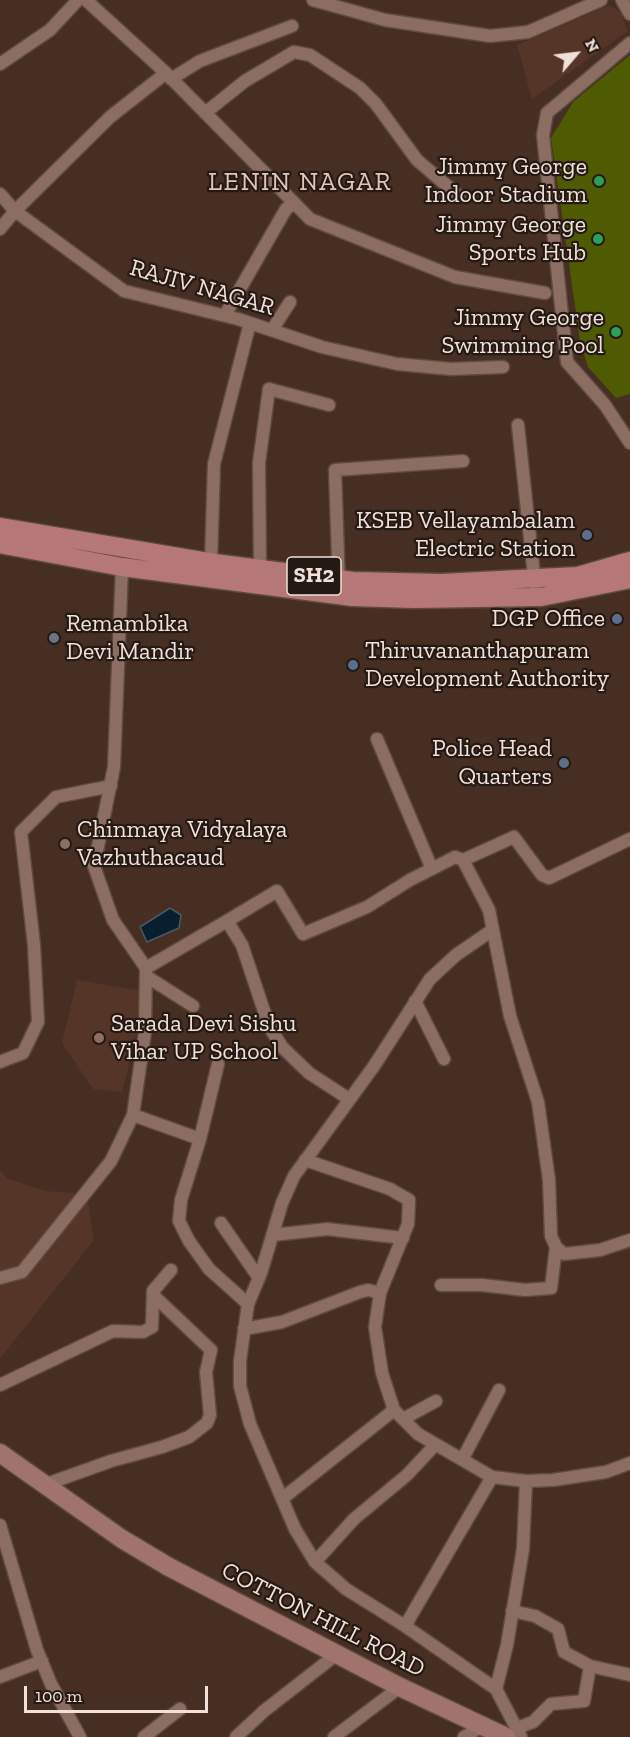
<!DOCTYPE html>
<html>
<head>
<meta charset="utf-8">
<style>
	body { margin:0 }
	#map { position:relative; width:630px; height:1737px; overflow:hidden; background:#462e23; font-family:"Zilla Slab",serif }
	canvas { display:block }
	.north { position:absolute; left:546px; top:24px; width:60px; height:60px; -webkit-text-stroke:4px #251914; paint-order:stroke; rotate:62deg; font-size:16px; font-weight:700; line-height:24px; text-align:center; color:#f1e0d9 }
	.north::after { content:''; display:block; margin:auto; width:21px; height:27px; background:#f1e0d9; clip-path:polygon(50% 0,100% 100%,50% 72%,0 100%) }
	.scale { position:absolute; left:24px; top:1686px; width:184px; height:27px; box-sizing:border-box; border:3px solid #f1e0d9; border-top:0; padding-left:8px; font-size:18px; line-height:21px; white-space:nowrap; color:#f1e0d9; -webkit-text-stroke:4px #251914; paint-order:stroke }
</style>
</head>
<body>
<div id="map">
<canvas width="630" height="1737"></canvas>
<div class="north">N</div>
<div class="scale">100 m</div>
</div>
<script>
const c = document.querySelector('canvas').getContext('2d');
c.lineJoin = 'round';
function paint(path, color) { c.fillStyle = color; c.fill(path, 'evenodd'); }
const toPath = rows => new Path2D(rows.map(r => 'M' + r).join(''));
function trace(path, color, width, dash) { c.strokeStyle = color; c.lineWidth = width; c.lineCap = dash ? 'butt' : 'round'; c.setLineDash(dash || []); c.stroke(path); }
function drawText(font, color, halo, rows, align = 'center') {
  c.font = font + ' "Zilla Slab",serif'; c.lineWidth = 4.5; c.setLineDash([]); c.textBaseline = 'middle'; c.strokeStyle = halo; c.fillStyle = color; for (const [text, x, y, turn = 0] of rows) {
    c.save(); c.translate(x, y); c.rotate((+turn || 0) * Math.PI / 180); c.textAlign = isNaN(turn) ? turn : align; if (halo) c.strokeText(text, 0, 0); c.fillText(text, 0, 0); c.restore();
  }
}
paint(toPath([
	[610,5,621,13,628,31,532,99,517,45],
	[77,980,138,990,137,1033,122,1092,93,1089,62,1043],
	[0,1171,7,1178,44,1191,87,1194,94,1240,0,1359]
]), '#543527');
paint(toPath([
	[630,55,630,394,616,398,588,367,580,341,551,138,573,102]
]), '#4e5b03');
const water = toPath([
	[170,908,181,915,179,928,147,942,140,927,170,908]
]);
paint(water, '#081f2f');
trace(water, '#4e5962', 1.5);
const street = toPath([
	[86,0,166,73,310,219,455,277,545,293],
	[313,0,385,20,490,36,528,32,601,0],
	[622,0,630,14],
	[630,43,547,113,543,135,567,362,605,405,630,443],
	[0,64,50,30,78,0],
	[166,73,110,117,15,211,124,291,238,319,322,347,397,364,451,369,503,367],
	[171,79,200,61,292,26],
	[205,113,245,81,294,52,310,55,360,88,376,104,417,160,459,196],
	[0,194,15,211,0,229],
	[225,315,286,209,293,204],
	[272,330,290,302],
	[518,425,535,585],
	[211,562,214,464,250,323],
	[122,567,114,767,94,866,113,920,146,968,145,1032,133,1115,200,1139],
	[260,569,259,463,269,389,329,405],
	[339,585,335,470,463,461],
	[377,739,432,869],
	[630,839,549,878,542,875,514,837,463,860,489,910,510,1016,538,1102,549,1180,551,1236,556,1247,564,1254,600,1250,630,1240],
	[227,921,277,891,303,934,367,907,410,880,455,857,463,860],
	[491,931,456,955,430,979,374,1066,294,1176,282,1203,261,1273,248,1304,240,1361,240,1386,250,1424,295,1529,315,1562,346,1589,405,1626,496,1689,521,1737],
	[146,968,227,921,242,945,269,1026,282,1047,309,1073,349,1099],
	[146,976,193,1006],
	[415,1001,444,1059],
	[0,1062,23,1053,38,1022,34,945,21,832,56,797,111,786],
	[218,1064,200,1139,181,1200,179,1221,189,1241,209,1269,248,1304],
	[305,1160,390,1189,409,1200,408,1224,380,1293,375,1327,382,1373,394,1410],
	[221,1223,259,1278],
	[273,1235,327,1229,403,1238],
	[0,1278,22,1272,111,1161,133,1115],
	[441,1285,482,1285,525,1290,551,1288,556,1247],
	[244,1329,282,1322,360,1292,368,1290,380,1293],
	[0,1385,113,1331,143,1332,152,1327,153,1291,171,1270],
	[403,1419,436,1401],
	[463,1458,499,1390],
	[44,1485,111,1461,162,1447,189,1437,207,1423,210,1415,206,1372,211,1350,153,1295],
	[283,1498,394,1410,418,1434,492,1477,526,1481,553,1480,606,1472,630,1463],
	[0,1525,37,1650,51,1684,80,1737],
	[315,1562,354,1519,407,1475,435,1445],
	[512,1611,535,1616,558,1629,564,1652,590,1666,630,1675],
	[405,1626,492,1477],
	[0,1677,42,1661],
	[496,1689,507,1645,523,1549,526,1481],
	[517,1728,533,1722,551,1704,584,1701,590,1666],
	[144,1737,180,1709],
	[236,1737,264,1711,337,1654],
	[334,1737,400,1687],
	[464,1737,481,1727]
]);
const secondary = toPath([
	[0,1453,122,1539,169,1567,400,1687,506,1737]
]);
const primary = toPath([
	[0,527,214,563,353,581,442,583,578,576,630,561],
	[0,544,122,567,353,597,414,599,541,597,630,579]
]);
trace(street, '#5f4b41', 15);
trace(secondary, '#5f4b41', 21);
trace(primary, '#5f4b41', 21);
trace(street, '#8b6e61', 12);
trace(secondary, '#a0736c', 18);
trace(primary, '#b67877', 18);
for (const [x, y, r, color] of [
	[599,181,6,"#2e9e5b"],
	[598,239,6,"#2e9e5b"],
	[616,332,6,"#2e9e5b"],
	[587,535,6,"#5c6f8a"],
	[617,619,6,"#5c6f8a"],
	[54,638,6,"#6b7280"],
	[353,665,6,"#5c6f8a"],
	[564,763,6,"#5c6f8a"],
	[65,844,6,"#8d6e63"],
	[99,1038,6,"#8d6e63"]
]) { const dot = new Path2D(); dot.arc(x, y, r, 0, 2 * Math.PI); c.fillStyle = color; c.fill(dot); trace(dot, '#251914', 2); }
for (const [x, y, w] of [
	[314,576,54]
]) { const box = new Path2D(); box.roundRect(x - w / 2, y - 19, w, 38, 4.5); c.fillStyle = '#251914'; c.fill(box); trace(box, '#f1e0d9', 1.5); }
drawText('bold 22px', '#f1e0d9', null, [
	["SH2",314,576]
]);
drawText('24px', '#f1e0d9', '#251914', [
	["Jimmy George",587,167],
	["Indoor Stadium",587,195],
	["Jimmy George",586,225],
	["Sports Hub",586,253],
	["Jimmy George",604,318],
	["Swimming Pool",604,346],
	["KSEB Vellayambalam",575,521],
	["Electric Station",575,549],
	["DGP Office",605,619],
	["Remambika",66,624,"left"],
	["Devi Mandir",66,652,"left"],
	["Thiruvananthapuram",365,651,"left"],
	["Development Authority",365,679,"left"],
	["Police Head",552,749],
	["Quarters",552,777],
	["Chinmaya Vidyalaya",77,830,"left"],
	["Vazhuthacaud",77,858,"left"],
	["Sarada Devi Sishu",111,1024,"left"],
	["Vihar UP School",111,1052,"left"]
], 'right');
drawText('24px', '#f1e0d9', '#251914', [
	["RAJIV NAGAR",202,288,16],
	["COTTON HILL ROAD",323,1620,27]
]);
c.letterSpacing = '1.5px';
drawText('26px', '#e4c4b6', '#251914', [
	["LENIN NAGAR",300,183]
]);
c.letterSpacing = '0px';
</script>
</body>
</html>
